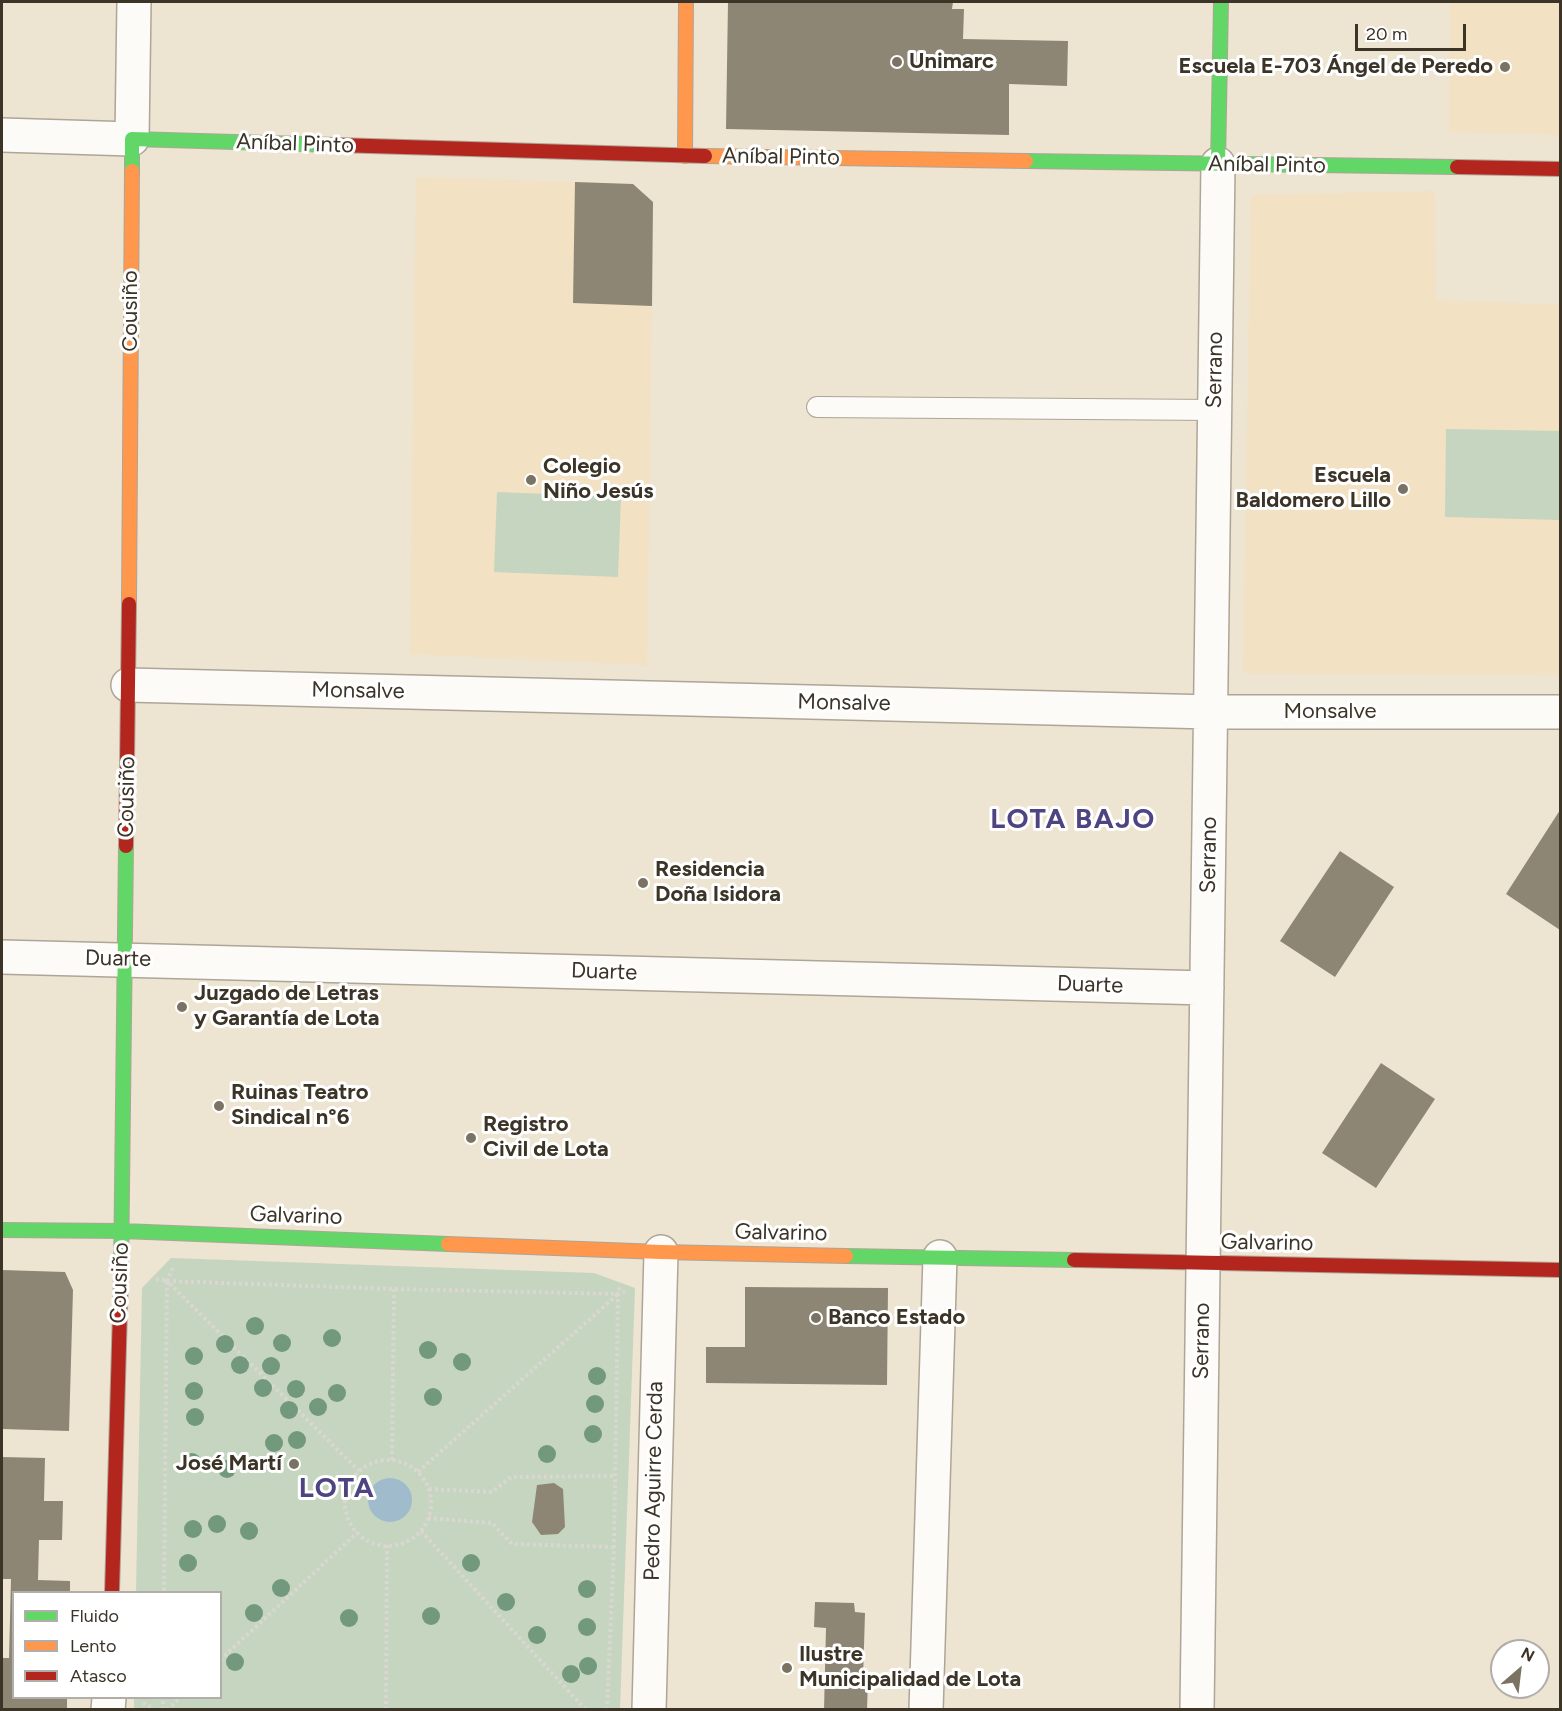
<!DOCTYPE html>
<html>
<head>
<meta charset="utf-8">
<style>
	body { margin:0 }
	#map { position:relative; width:1562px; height:1711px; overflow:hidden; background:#eee4d2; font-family:Figtree,sans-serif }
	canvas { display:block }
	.frame { position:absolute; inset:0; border:3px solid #3b3427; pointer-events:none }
	.legend { position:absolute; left:12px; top:1591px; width:210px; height:108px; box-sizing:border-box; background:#fff; border:2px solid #b1aea9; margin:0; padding:8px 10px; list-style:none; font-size:18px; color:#3b3427 }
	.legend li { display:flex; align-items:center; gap:12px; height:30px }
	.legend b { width:30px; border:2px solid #b1aea9 }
	.north { position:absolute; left:1490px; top:1639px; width:60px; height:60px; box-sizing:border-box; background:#fff; border:2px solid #b1aea9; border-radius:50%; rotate:28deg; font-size:16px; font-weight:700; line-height:24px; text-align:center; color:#3b3427 }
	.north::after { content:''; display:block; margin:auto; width:21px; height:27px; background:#7a7263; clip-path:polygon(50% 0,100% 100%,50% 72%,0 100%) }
	.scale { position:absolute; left:1355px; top:24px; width:111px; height:27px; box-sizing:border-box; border:3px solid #3b3427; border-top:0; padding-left:8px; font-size:18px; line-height:21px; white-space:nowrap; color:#3b3427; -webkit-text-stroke:4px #fff; paint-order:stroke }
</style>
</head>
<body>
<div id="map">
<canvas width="1562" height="1711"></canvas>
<div class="frame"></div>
<ul class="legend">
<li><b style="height:8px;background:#63d668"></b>Fluido</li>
<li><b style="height:8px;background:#ff974d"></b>Lento</li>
<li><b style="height:8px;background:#b3261e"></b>Atasco</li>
</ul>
<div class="north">N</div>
<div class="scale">20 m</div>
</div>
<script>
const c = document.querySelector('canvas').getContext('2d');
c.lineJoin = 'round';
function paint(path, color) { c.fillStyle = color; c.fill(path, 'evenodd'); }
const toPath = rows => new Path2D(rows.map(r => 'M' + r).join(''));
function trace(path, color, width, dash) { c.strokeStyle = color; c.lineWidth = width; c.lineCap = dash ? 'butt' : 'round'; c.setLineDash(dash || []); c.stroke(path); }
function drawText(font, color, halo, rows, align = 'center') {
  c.font = font + ' Figtree,sans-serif'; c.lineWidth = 6; c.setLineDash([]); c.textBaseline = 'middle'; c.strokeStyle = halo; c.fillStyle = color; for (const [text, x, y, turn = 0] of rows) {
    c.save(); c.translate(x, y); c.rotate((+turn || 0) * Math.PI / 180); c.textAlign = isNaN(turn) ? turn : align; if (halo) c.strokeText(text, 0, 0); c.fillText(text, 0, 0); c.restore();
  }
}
paint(toPath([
	[1450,2,1560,2,1560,135,1449,132],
	[416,177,633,184,653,202,647,665,410,654],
	[1435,191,1436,300,1560,305,1560,675,1243,673,1251,195]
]), '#f2e1c3');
paint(toPath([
	[1446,429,1560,431,1560,520,1445,517],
	[497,492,621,497,618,577,494,572],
	[171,1258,594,1273,635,1288,620,1709,134,1710,134,1698,220,1698,220,1592,136,1592,142,1288]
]), '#c5d5bf');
paint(toPath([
	'368 1500a22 22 0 1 1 44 0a22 22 0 1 1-44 0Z'
]), '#a0bccc');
paint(toPath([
	[728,2,953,2,952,9,964,9,963,39,1068,41,1067,86,1009,84,1009,135,726,129],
	[575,182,633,184,653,202,652,306,573,303],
	[1560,810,1560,930,1506,894],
	[1340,851,1394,887,1335,977,1280,941],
	[1381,1063,1435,1099,1376,1188,1322,1153],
	[2,1270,65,1272,73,1290,69,1431,2,1429],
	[745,1287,888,1288,887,1385,706,1383,706,1347,745,1347],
	[2,1457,45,1458,44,1501,63,1501,62,1540,39,1540,38,1580,70,1581,70,1592,14,1592,14,1698,67,1698,67,1710,2,1710,2,1658,9,1658,11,1579,2,1579],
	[554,1483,563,1489,565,1527,558,1534,541,1535,532,1522,537,1485],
	[815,1602,854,1603,855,1612,865,1613,863,1679,868,1680,867,1710,824,1710,826,1628,814,1627]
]), '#8e8675');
const lane = toPath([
	[817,407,1214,410]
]);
const street = toPath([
	[2,135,132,139,134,2],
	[128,685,1211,712,1560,712],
	[2,957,1207,988],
	[108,1710,109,1698],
	[649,1710,661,1252],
	[926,1710,940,1257],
	[1197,1710,1218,164]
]);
const fast = toPath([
	[1026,161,1457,167],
	[1218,164,1221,2],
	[132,171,132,139,337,145],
	[2,1230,122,1231,448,1244],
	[846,1256,1074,1260],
	[121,1275,126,846]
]);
const slow = toPath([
	[685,156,686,2],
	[705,156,1026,161],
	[129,604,132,171],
	[448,1244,661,1252,846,1256]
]);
const jam = toPath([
	[337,145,705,156],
	[1457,167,1560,169],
	[126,846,129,604],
	[1074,1260,1560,1270],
	[112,1592,121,1275]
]);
trace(lane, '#ada597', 22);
trace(street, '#ada597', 36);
trace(fast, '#ada597', 16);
trace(slow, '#ada597', 16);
trace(jam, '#ada597', 16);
trace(toPath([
	[173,1268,167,1281,359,1471],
	[156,1279,167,1281,164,1592],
	[167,1281,394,1289,618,1294,625,1292],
	[392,1460,394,1289],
	'345 1503a43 43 0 1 1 86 0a43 43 0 1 1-86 0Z',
	[418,1472,618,1294],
	[429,1489,492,1492,511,1477,615,1476],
	[428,1518,492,1523,512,1544,614,1547],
	[421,1531,586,1710],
	[220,1660,358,1532],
	[143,1703,156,1710],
	[163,1710,163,1698],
	[167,1710,180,1698],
	[386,1710,387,1545],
	[607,1710,614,1547,618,1294,620,1285]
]), '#dad7d2', 4, [3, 3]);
trace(lane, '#fcfbf8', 20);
trace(street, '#fcfbf8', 33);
trace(fast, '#63d668', 14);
trace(slow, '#ff974d', 14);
trace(jam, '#b3261e', 14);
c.fillStyle = '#73997c';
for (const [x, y] of [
	[255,1326],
	[332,1338],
	[282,1343],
	[225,1344],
	[428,1350],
	[194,1356],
	[462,1362],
	[240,1365],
	[271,1366],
	[597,1376],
	[263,1388],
	[296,1389],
	[194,1391],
	[337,1393],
	[433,1397],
	[595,1404],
	[318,1407],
	[289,1410],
	[195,1417],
	[593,1434],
	[297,1440],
	[274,1443],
	[547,1454],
	[192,1462],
	[227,1469],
	[217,1524],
	[193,1529],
	[249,1531],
	[188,1563],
	[471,1563],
	[281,1588],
	[587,1589],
	[506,1602],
	[254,1613],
	[431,1616],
	[349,1618],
	[587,1627],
	[537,1635],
	[235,1662],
	[588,1666],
	[571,1674]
]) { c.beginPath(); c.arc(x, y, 9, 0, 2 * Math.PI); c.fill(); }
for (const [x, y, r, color] of [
	[897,62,6,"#7a7263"],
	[1505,67,6,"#7a7263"],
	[531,480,6,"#7a7263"],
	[1403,489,6,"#7a7263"],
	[643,883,6,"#7a7263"],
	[182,1007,6,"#7a7263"],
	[219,1106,6,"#7a7263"],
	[471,1138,6,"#7a7263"],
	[816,1318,6,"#7a7263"],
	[294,1464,6,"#7a7263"],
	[787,1668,6,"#7a7263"]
]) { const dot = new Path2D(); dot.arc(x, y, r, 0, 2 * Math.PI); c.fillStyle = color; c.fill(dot); trace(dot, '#fff', 2); }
drawText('bold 22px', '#3b3427', '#fff', [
	["Unimarc",909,62],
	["Escuela E-703 Ángel de Peredo",1493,67,"right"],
	["Colegio",543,467],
	["Niño Jesús",543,492],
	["Escuela",1391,476,"right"],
	["Baldomero Lillo",1391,501,"right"],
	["Residencia",655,870],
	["Doña Isidora",655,895],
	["Juzgado de Letras",194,994],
	["y Garantía de Lota",194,1019],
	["Ruinas Teatro",231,1093],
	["Sindical n°6",231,1118],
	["Registro",483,1125],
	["Civil de Lota",483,1150],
	["Banco Estado",828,1318],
	["José Martí",282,1464,"right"],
	["Ilustre",799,1655],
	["Municipalidad de Lota",799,1680]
], 'left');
drawText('22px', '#3b3427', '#fff', [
	["Aníbal Pinto",295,144,2],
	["Aníbal Pinto",781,157,1],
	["Aníbal Pinto",1267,165,1],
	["Cousiño",131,311,-90],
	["Serrano",1215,370,-89],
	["Monsalve",358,691,1],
	["Monsalve",844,703,1],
	["Monsalve",1330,712],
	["Cousiño",127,797,-89],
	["Serrano",1209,855,-89],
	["Duarte",118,959,1],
	["Duarte",604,972,2],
	["Duarte",1090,985,2],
	["Galvarino",296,1216,2],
	["Galvarino",781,1233,1],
	["Galvarino",1267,1243,1],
	["Cousiño",120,1283,-88],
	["Serrano",1202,1341,-89],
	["Pedro Aguirre Cerda",654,1481,-89]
]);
c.letterSpacing = '1.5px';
drawText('bold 28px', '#4e4482', '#fff', [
	["LOTA BAJO",1073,820],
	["LOTA",337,1489]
]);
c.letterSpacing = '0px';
</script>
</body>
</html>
